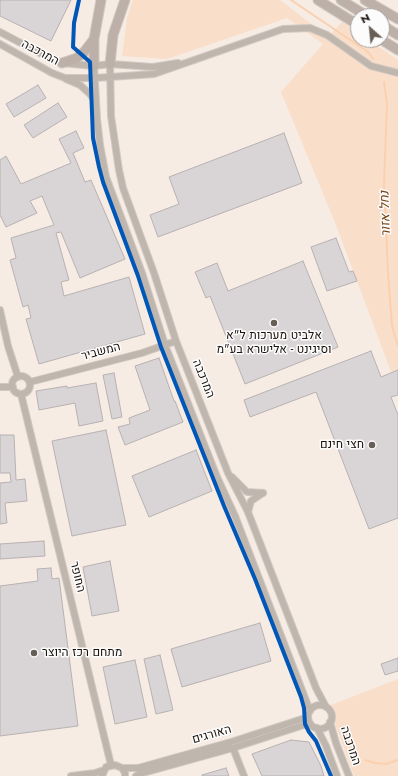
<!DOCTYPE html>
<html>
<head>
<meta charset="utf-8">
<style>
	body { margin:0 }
	#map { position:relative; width:398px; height:776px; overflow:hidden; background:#f6ece4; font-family:Jost,sans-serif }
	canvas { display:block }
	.north { position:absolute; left:350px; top:8px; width:40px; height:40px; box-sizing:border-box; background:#fcfcfc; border:1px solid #a29e9c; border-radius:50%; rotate:333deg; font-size:11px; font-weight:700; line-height:16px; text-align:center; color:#1a120c }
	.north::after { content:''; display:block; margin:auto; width:14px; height:18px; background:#675e58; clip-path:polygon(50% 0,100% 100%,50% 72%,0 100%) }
</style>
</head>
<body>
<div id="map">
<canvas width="398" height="776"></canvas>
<div class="north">N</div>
</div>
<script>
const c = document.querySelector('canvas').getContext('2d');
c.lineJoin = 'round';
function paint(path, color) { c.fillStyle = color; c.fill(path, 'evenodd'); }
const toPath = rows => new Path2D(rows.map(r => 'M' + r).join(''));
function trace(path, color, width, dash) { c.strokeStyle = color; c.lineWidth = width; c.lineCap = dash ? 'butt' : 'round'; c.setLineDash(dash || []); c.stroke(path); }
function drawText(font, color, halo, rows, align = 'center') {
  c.font = font + ' Jost,Heebo,sans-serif'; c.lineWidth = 3; c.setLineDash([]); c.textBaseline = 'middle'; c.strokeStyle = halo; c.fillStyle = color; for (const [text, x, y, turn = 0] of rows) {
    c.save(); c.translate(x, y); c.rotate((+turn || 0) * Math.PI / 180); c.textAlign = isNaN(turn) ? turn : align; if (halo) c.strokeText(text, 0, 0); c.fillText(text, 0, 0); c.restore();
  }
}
paint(toPath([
	[133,0,280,0,328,37,342,22,358,32,358,40,369,40,398,60,398,390,334,220,281,92,323,44,287,18,167,59,122,56,127,18],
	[398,679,398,776,354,776,335,724,334,714,331,705]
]), '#f9deca');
trace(toPath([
	[291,0,368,52,373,59],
	[384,82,387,104,384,183,388,272,392,326,398,346],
	[365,760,375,763,386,764,398,760]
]), '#fbd0af', 2);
const building = toPath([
	[0,0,71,0,51,41,0,16,0,0],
	[38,85,46,98,14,117,6,104,38,85],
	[58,103,67,117,33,138,24,125,58,103],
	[76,131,84,148,73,153,85,182,91,180,125,259,80,278,61,232,56,233,69,280,61,282,64,296,129,277,145,334,39,364,26,319,31,318,28,305,23,307,10,260,16,258,11,238,54,225,42,196,30,201,37,213,6,227,0,215,0,160,6,156,21,184,71,163,59,139,76,131],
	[284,133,302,183,158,237,150,215,179,204,169,177,284,133],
	[336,238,349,272,353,271,357,281,327,291,311,247,336,238],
	[303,261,338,347,245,384,210,296,206,298,195,272,217,263,228,291,303,261],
	[371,351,381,377,398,370,398,395,391,397,398,415,398,518,369,529,316,392,250,417,244,400,371,351],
	[159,358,174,401,175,401,183,422,125,445,118,427,130,424,129,418,150,410,135,366,159,358],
	[114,373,122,417,112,419,103,375,114,373],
	[96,383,103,421,79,426,75,403,39,410,36,391,67,386,67,388,96,383],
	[106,430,126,525,72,536,52,441,106,430],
	[0,435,14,435,16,480,25,479,27,501,5,503,7,523,0,524,0,483,11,482,10,473,0,473,0,435],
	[196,450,212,491,149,517,132,476,196,450],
	[44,541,45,556,0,559,0,544,44,541],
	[110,561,119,611,92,616,83,567,110,561],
	[51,568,52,579,59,578,78,726,0,736,0,586,38,581,37,569,51,568],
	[260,623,271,661,182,687,171,649,260,623],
	[160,655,173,710,156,714,144,659,160,655],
	[398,658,398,671,385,675,381,664,398,658],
	[135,660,147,717,115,724,103,667,135,660],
	[291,740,309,742,321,766,324,776,262,776,252,754,291,740],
	[226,768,229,776,202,776,202,775,226,768]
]);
paint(building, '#d9d4d5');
trace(building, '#b7b1b2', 1);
const minor = toPath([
	[0,32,49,58,62,63,94,66,110,64,153,67,178,63],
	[0,44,52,73,65,78,95,78,154,74,283,29,310,28,327,35,371,66,398,73],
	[110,64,111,116,119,170,123,188,154,273,176,341,228,473,248,512,316,688,326,707],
	[94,66,97,119,100,145,106,177,142,273,165,345,217,477,235,516,310,711],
	[66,79,80,85,90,94,96,102],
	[0,310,8,346,18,377],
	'12 385a9 9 0 1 1 18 0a9 9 0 1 1-18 0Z',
	[30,382,142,353,176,341],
	[0,387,13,387],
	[21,394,111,765],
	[232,477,247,492,263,493],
	[248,512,251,501,263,493],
	'308 717a12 12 0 1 1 24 0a12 12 0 1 1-24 0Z',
	[330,722,336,743,349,776],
	[317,728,326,746,337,776],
	[233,748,244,776],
	[122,768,138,768,231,742,308,717],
	[71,776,95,773,104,770],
	[102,776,106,767,115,765,122,768,125,773,125,776],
	[136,776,139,774,233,748,310,723]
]);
const highway = toPath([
	[318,0,358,25],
	[341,0,367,16],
	[365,0,398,19],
	[382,25,398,35],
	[382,40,398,50],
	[62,63,77,58,84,52,94,39],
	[110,64,113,35,125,0],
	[94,66,94,39,101,0]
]);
trace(minor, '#d1c9c3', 8);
trace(highway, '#d1c9c3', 11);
trace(minor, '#bfb6ae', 6);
trace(highway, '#bdb0a8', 9);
trace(toPath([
	[79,0,74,23,73,47,90,62,93,138,99,167,103,182,138,276,161,347,224,506,255,579,301,697,304,708,305,724,309,732,316,741,331,776]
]), '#0057b8', 4);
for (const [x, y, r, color] of [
	[274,323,4,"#675e58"],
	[372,445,4,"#675e58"],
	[34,653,4,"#675e58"]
]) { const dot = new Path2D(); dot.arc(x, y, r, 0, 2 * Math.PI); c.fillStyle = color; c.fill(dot); trace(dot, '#fcfcfc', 1.5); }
drawText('12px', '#1a120c', '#fcfcfc', [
	["המרכבה",40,53,28],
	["המשביר",101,352,-15],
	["המרכבה",203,379,68],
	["החופר",77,577,76],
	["האורגים",212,735,-16],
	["המרכבה",350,746,71]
]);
drawText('12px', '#1a120c', '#fcfcfc', [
	["אלביט מערכות ל\"א",274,336],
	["וסיגינט - אלישרא בע\"מ",274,350],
	["חצי חינם",364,445,"right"],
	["מתחם רכז היוצר",42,653,"left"]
]);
drawText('italic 13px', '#764210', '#fcfcfc', [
	["נחל אזור",386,214,-92]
]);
</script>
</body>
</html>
